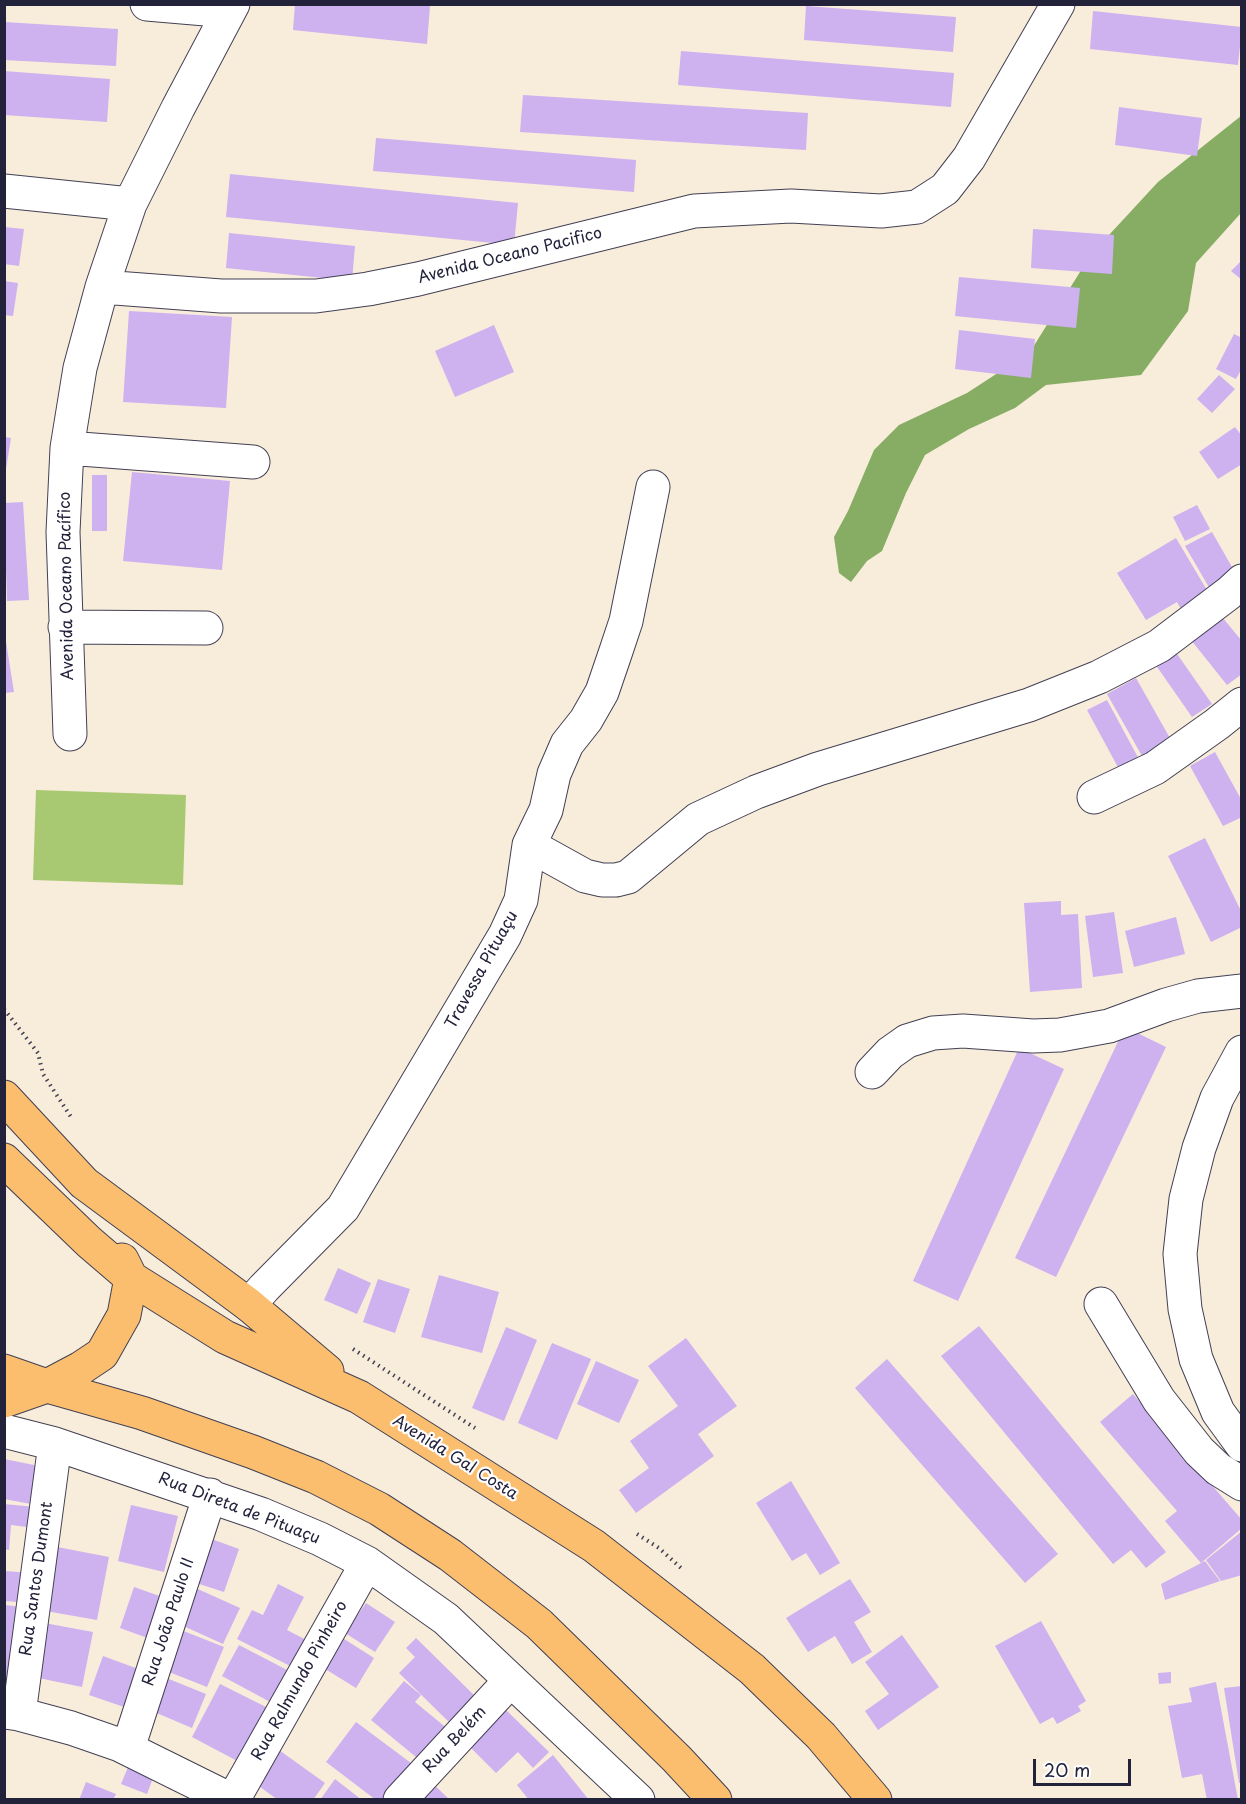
<!DOCTYPE html>
<html>
<head>
<meta charset="utf-8">
<style>
	body { margin:0 }
	#map { position:relative; width:1246px; height:1804px; overflow:hidden; background:#f8ecdb; font-family:"Playpen Sans",sans-serif }
	canvas { display:block }
	.frame { position:absolute; inset:0; border:6px solid #22223b; pointer-events:none }
	.scale { position:absolute; left:1033px; top:1759px; width:98px; height:27px; box-sizing:border-box; border:3px solid #22223b; border-top:0; padding-left:8px; font-size:18px; line-height:21px; white-space:nowrap; color:#22223b; -webkit-text-stroke:4px #fff; paint-order:stroke }
</style>
</head>
<body>
<div id="map">
<canvas width="1246" height="1804"></canvas>
<div class="frame"></div>
<div class="scale">20 m</div>
</div>
<script>
const c = document.querySelector('canvas').getContext('2d');
c.lineJoin = 'round';
function paint(path, color) { c.fillStyle = color; c.fill(path, 'evenodd'); }
const toPath = rows => new Path2D(rows.map(r => 'M' + r).join(''));
function trace(path, color, width, dash) { c.strokeStyle = color; c.lineWidth = width; c.lineCap = dash ? 'butt' : 'round'; c.setLineDash(dash || []); c.stroke(path); }
function drawText(font, color, halo, rows, align = 'center') {
  c.font = font + ' "Playpen Sans",sans-serif'; c.lineWidth = 4.5; c.setLineDash([]); c.textBaseline = 'middle'; c.strokeStyle = halo; c.fillStyle = color; for (const [text, x, y, turn = 0] of rows) {
    c.save(); c.translate(x, y); c.rotate((+turn || 0) * Math.PI / 180); c.textAlign = isNaN(turn) ? turn : align; if (halo) c.strokeText(text, 0, 0); c.fillText(text, 0, 0); c.restore();
  }
}
paint(toPath([
	[36,790,186,795,183,885,33,880]
]), '#a8c971');
paint(toPath([
	[1241,116,1241,213,1196,263,1188,311,1141,375,1046,385,1015,408,969,429,925,455,906,493,882,551,867,561,851,582,839,573,834,537,848,511,874,450,899,425,967,393,1030,352,1080,272,1109,235,1158,182]
]), '#86ad63');
paint(toPath([
	[295,4,430,6,427,44,293,30],
	[806,6,956,17,953,52,804,40],
	[1093,11,1242,27,1238,65,1090,49],
	[4,22,118,29,116,66,4,60],
	[681,51,954,73,951,107,678,85],
	[4,71,110,79,107,122,4,115],
	[523,95,808,113,806,150,520,132],
	[1119,107,1202,118,1197,156,1115,145],
	[376,138,636,160,634,192,373,171],
	[230,174,518,203,514,245,226,217],
	[4,227,24,229,19,266,4,264],
	[1033,229,1114,235,1112,274,1031,268],
	[229,233,355,246,352,281,226,268],
	[1242,260,1242,280,1231,271],
	[959,277,1080,288,1076,328,955,316],
	[4,281,18,283,13,316,4,315],
	[129,311,232,317,226,408,123,402],
	[494,325,514,372,455,397,435,351],
	[959,330,1035,339,1031,378,955,369],
	[1234,334,1242,338,1242,368,1236,379,1216,369],
	[1219,375,1235,389,1212,413,1197,399],
	[1235,427,1242,436,1242,464,1218,479,1199,452],
	[4,437,11,438,6,469,4,469],
	[132,472,230,481,222,570,123,561],
	[92,475,107,475,107,531,92,531],
	[23,502,29,600,7,601,4,503],
	[1197,505,1210,529,1185,541,1173,517],
	[1212,532,1240,581,1214,596,1185,546],
	[1176,538,1211,597,1183,613,1177,602,1146,620,1117,573],
	[1217,611,1242,641,1242,674,1227,685,1187,635],
	[4,629,14,692,4,693],
	[1175,651,1212,704,1192,717,1155,664],
	[1136,678,1171,740,1142,756,1107,694],
	[1107,700,1140,761,1120,771,1087,710],
	[1215,752,1242,801,1242,817,1223,826,1190,766],
	[1205,838,1242,913,1242,927,1211,942,1168,856],
	[1061,901,1061,915,1078,914,1082,988,1030,992,1024,903],
	[1114,912,1123,973,1093,977,1085,916],
	[1176,917,1185,954,1134,967,1125,931],
	[1125,1027,1166,1047,1056,1277,1015,1258],
	[1019,1048,1064,1069,958,1301,913,1281],
	[338,1268,371,1283,357,1314,324,1300],
	[439,1275,499,1292,482,1353,421,1337],
	[378,1279,410,1289,395,1333,363,1322],
	[979,1326,1166,1552,1146,1568,1131,1550,1113,1564,941,1356],
	[506,1327,537,1340,504,1421,472,1408],
	[686,1338,737,1406,698,1434,714,1456,636,1513,619,1490,649,1468,630,1441,678,1406,648,1366],
	[552,1343,591,1359,557,1440,518,1423],
	[887,1359,1058,1554,1025,1583,855,1388],
	[596,1361,639,1380,619,1423,577,1404],
	[1133,1394,1242,1520,1242,1528,1201,1563,1165,1521,1177,1511,1100,1422],
	[4,1459,49,1468,42,1506,4,1499],
	[791,1481,840,1563,820,1575,806,1553,792,1561,756,1503],
	[4,1504,46,1508,43,1529,11,1525,9,1550,4,1549],
	[131,1505,178,1516,164,1572,118,1561],
	[1242,1531,1242,1575,1221,1581,1206,1560],
	[206,1537,239,1549,224,1592,190,1581],
	[52,1546,109,1557,97,1620,40,1610],
	[1205,1561,1220,1581,1165,1600,1161,1584],
	[4,1571,33,1573,31,1603,4,1601],
	[850,1579,871,1612,854,1622,872,1652,852,1664,835,1636,808,1652,786,1618],
	[278,1584,304,1597,287,1630,314,1644,300,1671,237,1639,252,1610,263,1615],
	[191,1586,240,1608,223,1644,179,1624],
	[134,1587,168,1599,153,1640,120,1628],
	[366,1603,395,1622,375,1652,345,1633],
	[5,1605,22,1607,16,1685,5,1684],
	[1041,1621,1086,1701,1078,1706,1081,1711,1057,1724,1053,1717,1040,1724,995,1646],
	[39,1622,93,1632,82,1687,29,1676],
	[176,1628,224,1647,207,1687,159,1668],
	[902,1635,939,1687,878,1730,865,1711,889,1694,865,1662],
	[341,1637,374,1658,356,1688,322,1667],
	[416,1638,479,1700,453,1726,399,1673,415,1657,406,1648],
	[239,1645,289,1671,272,1703,222,1676],
	[103,1656,141,1670,127,1708,89,1695],
	[1171,1672,1171,1683,1159,1684,1158,1673],
	[159,1675,206,1694,192,1728,145,1708],
	[404,1681,421,1695,415,1702,449,1730,422,1762,371,1720],
	[1216,1682,1238,1800,1207,1800,1202,1774,1182,1778,1168,1706,1192,1702,1189,1688],
	[220,1684,272,1710,243,1764,192,1737],
	[1242,1686,1242,1783,1239,1783,1224,1688],
	[504,1708,549,1752,533,1768,518,1752,496,1773,467,1744],
	[356,1722,415,1766,389,1800,376,1800,326,1762],
	[272,1745,325,1783,313,1800,278,1800,248,1778],
	[553,1755,589,1800,529,1800,517,1785],
	[131,1760,156,1770,147,1794,121,1784],
	[335,1779,362,1800,320,1800],
	[428,1779,450,1800,409,1800],
	[86,1782,116,1794,113,1800,79,1800]
]), '#ceb1ef');
const minor = toPath([
	[147,4,229,11],
	[4,191,130,204],
	[102,287,221,296,316,296,368,289,418,279,694,211,791,206,881,211,917,207,945,189,969,158,1058,4],
	[67,448,253,462],
	[65,627,206,628],
	[70,734,63,532,67,448,80,368,102,287,130,204,178,108,233,4],
	[1094,797,1155,768,1217,724,1242,704],
	[529,845,585,876,602,880,616,880,628,877,698,819,756,792,818,769,1029,705,1099,677,1159,646,1229,593,1242,581],
	[1242,1052,1217,1098,1199,1148,1186,1199,1180,1254,1185,1309,1196,1359,1218,1412,1242,1445],
	[872,1072,890,1053,907,1041,933,1033,963,1031,1033,1036,1060,1035,1109,1026,1166,1005,1198,996,1242,991],
	[1101,1304,1159,1400,1199,1451,1218,1469,1242,1484],
	[249,1305,264,1288,343,1208,505,935,521,900,529,845,546,810,554,774,567,744,586,720,602,692,615,654,626,621,653,487],
	[4,1431,55,1444,261,1514,320,1539,367,1563,446,1619,638,1800],
	[4,1712,19,1714,71,1728,120,1745,231,1800],
	[19,1714,55,1444],
	[128,1748,210,1495],
	[233,1800,367,1563],
	[400,1800,511,1680]
]);
const major = toPath([
	[4,1097,84,1183,249,1305,327,1371],
	[4,1160,89,1242,131,1278,225,1337,359,1397,594,1546,752,1669,821,1736,875,1800],
	[4,1371,47,1386,142,1413,253,1452,316,1477,379,1509,450,1555,539,1624,677,1759,715,1800],
	[4,1401,47,1386,81,1368,102,1354,124,1315,131,1278,122,1260]
]);
trace(minor, '#424053', 35);
trace(major, '#424053', 35);
trace(toPath([
	[4,1009,38,1053,43,1074,71,1117],
	[353,1349,475,1428],
	[637,1534,659,1548,681,1568]
]), '#424053', 4, [1.5, 4.5]);
trace(minor, '#fff', 33);
trace(major, '#fabe6e', 33);
drawText('16px', '#22223b', '#fff', [
	["Avenida Oceano Pacifico",510,256,-14],
	["Avenida Oceano Pacífico",67,586,-91],
	["Travessa Pituaçu",482,970,-61],
	["Avenida Gal Costa",455,1458,32],
	["Rua Direta de Pituaçu",239,1509,21],
	["Rua Santos Dumont",37,1579,-82],
	["Rua João Paulo II",169,1622,-72],
	["Rua Ralmundo Pinheiro",300,1681,-61],
	["Rua Belém",455,1740,-47]
]);
</script>
</body>
</html>
